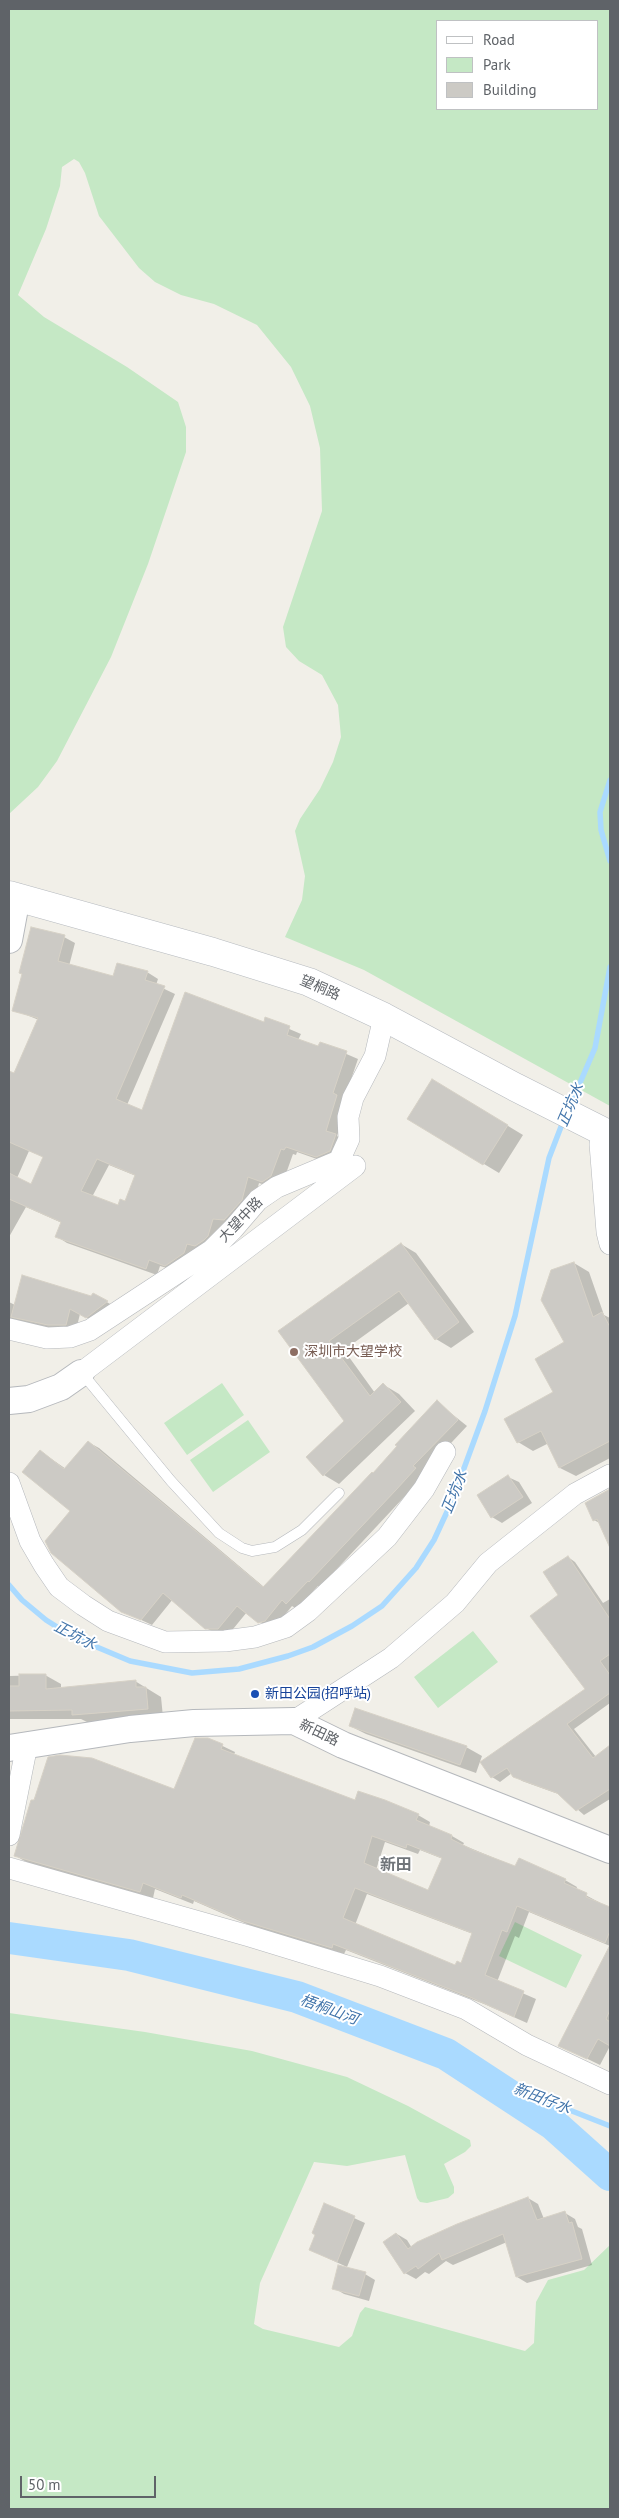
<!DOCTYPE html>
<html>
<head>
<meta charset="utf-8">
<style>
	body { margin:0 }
	#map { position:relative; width:619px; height:2518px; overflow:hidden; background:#f1efe8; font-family:"PT Sans",sans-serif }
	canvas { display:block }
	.frame { position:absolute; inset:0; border:10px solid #5f6368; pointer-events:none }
	.legend { position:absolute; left:436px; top:20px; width:162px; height:90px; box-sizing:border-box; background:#fff; border:1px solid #bfc1c3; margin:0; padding:6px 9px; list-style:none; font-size:15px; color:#5f6368 }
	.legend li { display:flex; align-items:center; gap:10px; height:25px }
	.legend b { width:25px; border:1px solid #bfc1c3 }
	.scale { position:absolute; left:20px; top:2476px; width:136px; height:22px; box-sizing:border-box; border:2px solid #5f6368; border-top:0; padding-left:6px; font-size:15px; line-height:18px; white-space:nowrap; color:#5f6368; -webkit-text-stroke:4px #fff; paint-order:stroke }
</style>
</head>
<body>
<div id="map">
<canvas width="619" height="2518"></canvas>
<div class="frame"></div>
<ul class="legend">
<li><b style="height:6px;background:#fff"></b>Road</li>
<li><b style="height:14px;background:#c5e8c5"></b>Park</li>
<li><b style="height:14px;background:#cccac5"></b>Building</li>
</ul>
<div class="scale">50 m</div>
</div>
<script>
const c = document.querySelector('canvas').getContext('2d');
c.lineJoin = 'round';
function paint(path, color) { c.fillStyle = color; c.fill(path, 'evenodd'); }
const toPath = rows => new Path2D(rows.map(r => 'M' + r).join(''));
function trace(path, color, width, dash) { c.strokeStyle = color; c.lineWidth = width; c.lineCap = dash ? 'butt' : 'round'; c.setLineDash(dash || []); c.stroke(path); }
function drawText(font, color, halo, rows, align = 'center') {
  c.font = font + ' "PT Sans","Noto Sans SC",sans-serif'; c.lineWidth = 4; c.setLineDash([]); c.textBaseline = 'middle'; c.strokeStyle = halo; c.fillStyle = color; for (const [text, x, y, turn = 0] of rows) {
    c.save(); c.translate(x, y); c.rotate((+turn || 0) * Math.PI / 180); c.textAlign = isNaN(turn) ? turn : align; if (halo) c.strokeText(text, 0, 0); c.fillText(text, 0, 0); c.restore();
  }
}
paint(toPath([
	[9,9,610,9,610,1106,364,970,285,937,302,900,305,876,295,831,300,819,320,789,333,762,341,737,338,705,322,675,299,661,286,647,283,627,322,511,320,448,310,406,291,367,257,325,214,304,181,295,155,282,139,268,99,216,85,173,79,162,74,159,62,167,60,186,46,229,18,295,44,317,127,367,178,402,186,427,186,452,148,564,111,657,57,761,38,787,9,814],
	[598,21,598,109,438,109,438,21],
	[222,1383,244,1415,187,1455,164,1423],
	[248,1420,270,1452,213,1492,190,1460],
	[473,1631,498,1662,438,1708,414,1677],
	[515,1922,582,1955,566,1988,499,1956],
	[9,2013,145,2032,252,2051,347,2077,408,2106,470,2140,471,2146,465,2152,444,2164,454,2187,454,2193,448,2198,427,2203,420,2202,417,2198,405,2155,347,2166,314,2162,260,2283,254,2324,263,2329,339,2347,352,2336,360,2313,365,2307,525,2351,534,2343,536,2302,548,2280,584,2270,610,2245,610,2509,9,2509]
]), '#c5e8c5');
paint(toPath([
	[64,937,75,943,69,966,114,978,147,972,158,979,156,985,175,994,127,1105,143,1112,264,1023,266,1019,301,1034,298,1040,319,1047,321,1043,358,1059,344,1100,348,1102,337,1136,347,1142,328,1163,297,1152,296,1155,293,1154,283,1182,274,1188,259,1183,253,1206,177,1271,160,1266,157,1275,67,1243,56,1236,62,1223,26,1207,9,1237,9,1081,12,1073,15,1075,39,1020,14,1010],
	[29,1151,44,1157,31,1186,17,1178],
	[109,1165,136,1176,126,1203,119,1207,92,1197],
	[447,1089,523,1135,499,1173,409,1119],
	[401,1244,416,1253,474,1332,451,1348,436,1339,409,1303,344,1350,375,1393,384,1385,399,1394,415,1411,339,1484,324,1475,345,1421,280,1332],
	[574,1263,589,1272,604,1315,610,1318,610,1458,576,1476,560,1468,549,1443,533,1451,518,1442,555,1393,566,1343],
	[93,1294,117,1308,97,1323,80,1314,76,1330,60,1331,9,1323,9,1302,15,1305,92,1297],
	[437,1402,467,1426,423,1473,406,1495,320,1587,318,1586,297,1609,292,1606,276,1626,269,1628,247,1612,229,1634,217,1634,206,1628,173,1599,152,1625,122,1611,40,1451,66,1469,88,1442,99,1448,264,1587,373,1474],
	[508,1477,519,1482,532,1503,502,1523,492,1517],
	[610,1490,610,1544,601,1524,594,1520,587,1503],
	[568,1557,575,1562,603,1603,610,1599,610,1703,574,1729,596,1757,610,1747,610,1799,584,1815,561,1795,522,1781,512,1773,500,1782,492,1777,587,1689,560,1595],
	[9,1668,9,1676,45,1675,61,1684,61,1689,135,1681,161,1697,163,1717,89,1723,81,1719,9,1719],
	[350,1726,466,1747,482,1756,476,1773,366,1734],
	[208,1739,235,1752,234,1755,356,1802,418,1815,430,1822,429,1827,452,1836,464,1843,463,1845,516,1867,565,1880,577,1887,576,1890,610,1908,610,1946,529,1912,519,1938,515,1936,497,1982,536,1999,527,2023,484,2004,346,1950,344,1954,256,1928,194,1901,193,1904,155,1889,153,1898,28,1863,16,1856,175,1790],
	[385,1842,418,1854,420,1850,443,1859,429,1891,376,1870],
	[367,1894,473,1934,461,1964,456,1966,355,1925],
	[610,1948,610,2046,600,2065,559,2045],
	[528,2198,538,2204,544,2219,565,2213,575,2219,578,2227,582,2229,592,2265,527,2283,517,2277,507,2242,453,2265,446,2261,429,2274,425,2272,416,2279,405,2273,397,2234,407,2240,412,2248],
	[325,2205,365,2223,347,2267,310,2250],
	[365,2274,375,2280,369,2301,344,2294,334,2288]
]), '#0003');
trace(toPath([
	[610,780,600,812,601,830,610,861],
	[570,1106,595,1048,610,967],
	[9,1585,22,1600,46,1620,73,1637,130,1661,192,1673,239,1669,288,1656,313,1647,352,1626,382,1606,416,1568,434,1540,452,1501,485,1411,515,1316,549,1158,564,1119],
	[473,2072,610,2126]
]), '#aadaff', 5.5);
trace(toPath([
	[9,1938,129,1955,297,1997,446,2054,553,2124,610,2175]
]), '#aadaff', 32);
const building = toPath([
	[31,927,65,935,58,961,113,976,117,963,148,971,145,980,165,986,116,1099,142,1110,185,992,264,1022,265,1017,290,1026,287,1035,318,1046,320,1042,347,1051,333,1093,337,1095,326,1131,336,1134,330,1151,316,1157,286,1147,284,1150,281,1149,271,1176,262,1182,248,1177,242,1200,224,1220,213,1219,208,1236,204,1240,195,1246,187,1244,184,1253,165,1266,149,1260,146,1269,55,1237,61,1222,9,1199,9,1173,31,1184,43,1157,9,1142,9,1071,14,1073,38,1018,12,1011,22,974,19,973,31,927],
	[97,1159,135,1175,125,1201,120,1199,118,1205,81,1191,97,1159],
	[432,1079,508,1125,483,1165,407,1119,432,1079],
	[401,1243,459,1322,435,1340,399,1291,329,1341,370,1396,383,1383,401,1402,323,1476,306,1457,344,1421,278,1331,401,1243],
	[574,1262,593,1317,602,1312,610,1327,610,1441,559,1468,541,1431,517,1443,504,1419,553,1392,535,1359,564,1342,541,1300,551,1270,574,1262],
	[22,1275,91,1296,93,1293,108,1301,86,1318,70,1309,66,1325,48,1325,11,1317,22,1275],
	[437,1400,458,1420,413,1466,416,1468,396,1490,309,1582,308,1581,286,1604,282,1600,265,1621,258,1623,237,1606,218,1629,205,1629,163,1593,141,1620,121,1612,51,1553,45,1541,70,1511,22,1472,40,1450,64,1469,88,1441,263,1587,372,1472,373,1473,397,1446,395,1445,437,1400],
	[508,1475,523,1497,491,1518,477,1495,508,1475],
	[610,1489,610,1548,597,1519,593,1521,585,1503,610,1489],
	[568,1556,610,1619,610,1654,600,1661,610,1675,610,1693,567,1724,593,1758,610,1745,610,1789,576,1811,557,1793,513,1777,507,1768,491,1778,480,1762,585,1689,530,1616,558,1595,543,1572,568,1556],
	[19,1674,46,1674,46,1689,136,1680,136,1687,146,1687,148,1709,72,1715,72,1710,9,1711,9,1686,19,1686,19,1674],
	[355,1708,467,1746,460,1765,349,1726,355,1708],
	[195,1738,208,1738,223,1744,221,1749,355,1800,358,1791,385,1800,419,1814,416,1820,452,1835,451,1839,473,1850,515,1866,519,1858,566,1879,564,1883,587,1893,586,1897,610,1907,610,1931,605,1943,517,1906,507,1932,502,1930,485,1975,524,1991,514,2017,470,1997,333,1944,332,1948,243,1921,182,1895,181,1898,143,1883,140,1892,14,1856,31,1800,34,1800,48,1757,60,1755,92,1758,174,1789,195,1738],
	[372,1836,406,1848,407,1844,442,1858,428,1890,364,1863,372,1836],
	[355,1888,472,1933,461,1963,457,1961,455,1965,343,1918,355,1888],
	[610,1945,610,2010,606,2019,610,2022,610,2046,598,2039,587,2059,558,2046,610,1945],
	[528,2197,537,2220,565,2211,569,2223,572,2222,582,2259,516,2277,503,2234,442,2260,439,2253,418,2269,416,2266,404,2274,383,2242,396,2233,408,2249,417,2242,457,2224,528,2197],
	[324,2203,355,2216,337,2262,309,2250,315,2235,312,2233,324,2203],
	[338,2265,366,2272,359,2296,332,2289,338,2265]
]);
paint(building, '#cccac5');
trace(building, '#d6d1c6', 1);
const service = toPath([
	[82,1373,171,1481,219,1533,242,1548,252,1551,275,1547,302,1530,339,1493]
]);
const minor = toPath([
	[607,1133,600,1144,607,1232,610,1244],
	[9,1329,47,1338,70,1337,90,1330,212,1250,233,1229,258,1200,277,1187,339,1161,349,1139,348,1117,353,1098,375,1056,384,1017],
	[81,1373,355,1166],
	[9,1483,30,1541,44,1565,59,1587,83,1605,108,1621,165,1642,225,1641,255,1637,286,1627,308,1611,387,1537,424,1489,445,1452],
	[294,1721,391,1658,455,1603,488,1563,575,1494,610,1475],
	[9,1835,27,1745],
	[9,1868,249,1936,380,1976,466,2009,527,2045,610,2084]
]);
const tertiary = toPath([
	[9,940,17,897],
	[9,1401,29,1399,61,1387,81,1373],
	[9,1748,130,1729,194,1723,294,1721,343,1745,610,1850]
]);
const secondary = toPath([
	[9,895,213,952,309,982,384,1017,515,1087,610,1135]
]);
trace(service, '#b5b8bc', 11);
trace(minor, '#b5b8bc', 22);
trace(tertiary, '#b5b8bc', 28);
trace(secondary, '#b6babf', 29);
trace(service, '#fff', 10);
trace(minor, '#fff', 21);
trace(tertiary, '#fff', 26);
trace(secondary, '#fff', 28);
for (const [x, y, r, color] of [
	[294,1352,5,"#8d6e63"],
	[255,1694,5,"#1a4fb4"]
]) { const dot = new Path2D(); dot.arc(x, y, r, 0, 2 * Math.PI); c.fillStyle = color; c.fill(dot); trace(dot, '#fff', 2); }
drawText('14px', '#5f6368', '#fff', [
	["望桐路",320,988,23],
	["大望中路",241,1220,-46],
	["新田路",319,1733,26]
]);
drawText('14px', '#785e54', '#fff', [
	["深圳市大望学校",304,1352]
], 'left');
drawText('14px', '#164399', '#fff', [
	["新田公园(招呼站)",265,1694]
], 'left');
drawText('italic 15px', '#4174aa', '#fff', [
	["正坑水",571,1105,-67],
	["正坑水",455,1492,-68],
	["正坑水",75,1636,27],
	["梧桐山河",329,2010,20],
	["新田仔水",542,2099,21]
]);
drawText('bold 16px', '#70757a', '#fff', [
	["新田",396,1865]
]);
</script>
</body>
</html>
